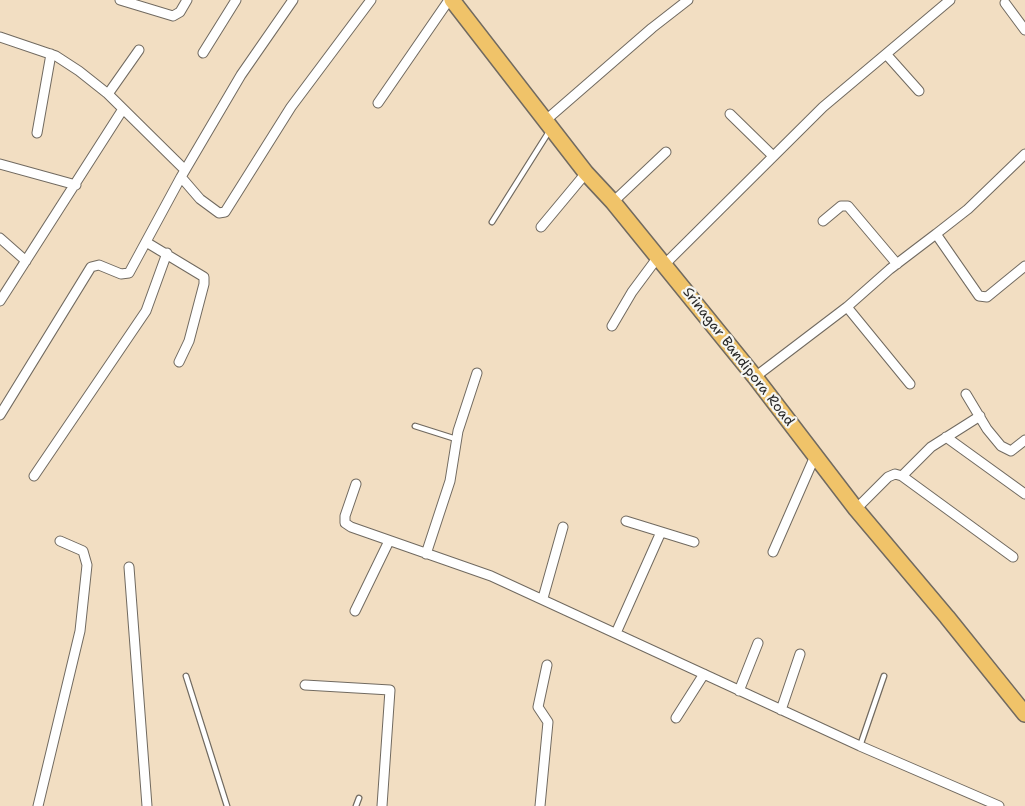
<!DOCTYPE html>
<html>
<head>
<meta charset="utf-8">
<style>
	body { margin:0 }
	canvas { display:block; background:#f2dec2 }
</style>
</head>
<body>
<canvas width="1025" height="806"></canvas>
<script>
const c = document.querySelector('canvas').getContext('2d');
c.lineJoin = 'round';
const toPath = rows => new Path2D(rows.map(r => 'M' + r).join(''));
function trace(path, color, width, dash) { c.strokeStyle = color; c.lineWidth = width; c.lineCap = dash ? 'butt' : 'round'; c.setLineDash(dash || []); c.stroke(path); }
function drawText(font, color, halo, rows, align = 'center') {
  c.font = font + ' "Shantell Sans",sans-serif'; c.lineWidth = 4.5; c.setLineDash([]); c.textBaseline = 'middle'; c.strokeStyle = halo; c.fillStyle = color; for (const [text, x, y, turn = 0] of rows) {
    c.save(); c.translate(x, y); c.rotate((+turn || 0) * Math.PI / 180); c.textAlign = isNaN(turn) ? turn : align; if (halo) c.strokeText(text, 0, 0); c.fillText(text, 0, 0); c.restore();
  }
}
const lane = toPath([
	[492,222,550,130],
	[415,426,456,439],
	[186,676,227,806],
	[860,746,884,676],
	[356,806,359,798]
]);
const street = toPath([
	[120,0,173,16,180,12,187,0],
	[1005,3,1025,30],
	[0,37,56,56,79,71,108,94,185,170],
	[203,53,236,0],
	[886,54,950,0],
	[108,94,139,50],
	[378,103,449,0],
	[730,114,773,156],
	[546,120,652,28,688,0],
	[37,133,51,54],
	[0,164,76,185],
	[181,177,200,199,219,213,225,212,291,107,371,0],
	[613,202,666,152],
	[823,221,841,206,848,206,897,264],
	[541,227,586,173],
	[936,234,968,209,1025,154],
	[0,238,26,261],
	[146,242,204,277,204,284,189,341,179,362],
	[664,265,823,107,886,54,919,91],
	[0,301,123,109],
	[847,307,910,384],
	[612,326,632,292,658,257],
	[755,377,847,307,890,269,936,234,979,296,987,297,1025,266],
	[966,394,987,429,1001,446,1011,451,1025,440],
	[0,415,91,267,99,265,121,274,129,273,181,177,241,75,293,0],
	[946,437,1025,494],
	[34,476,146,311,167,253],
	[902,476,931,447,980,416],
	[356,484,345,516,345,523,351,527,491,576,860,746,999,806],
	[856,509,888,477,895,474,902,476,1013,557],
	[626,521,694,542],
	[773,552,815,456],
	[426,554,450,481,458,431,477,373],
	[129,567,147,806],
	[543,598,563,527],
	[355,611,389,541],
	[616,633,661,532],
	[305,685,390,690,382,806],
	[739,691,758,643],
	[781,710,800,654],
	[676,718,704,674],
	[38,806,80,631,87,565,83,551,60,541],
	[540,806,548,722,538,707,547,665]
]);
const highway = toPath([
	[452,0,586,173,613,202,755,377,856,509,947,617,1025,714]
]);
trace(lane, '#716a60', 7);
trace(street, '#716a60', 11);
trace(highway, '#716a60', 18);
trace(lane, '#fff', 4.5);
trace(street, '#fff', 9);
trace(highway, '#f0c369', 15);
drawText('14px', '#2b2b2b', '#f6f6f2', [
	["Srinagar Bandipora Road",738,357,52]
]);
</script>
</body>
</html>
